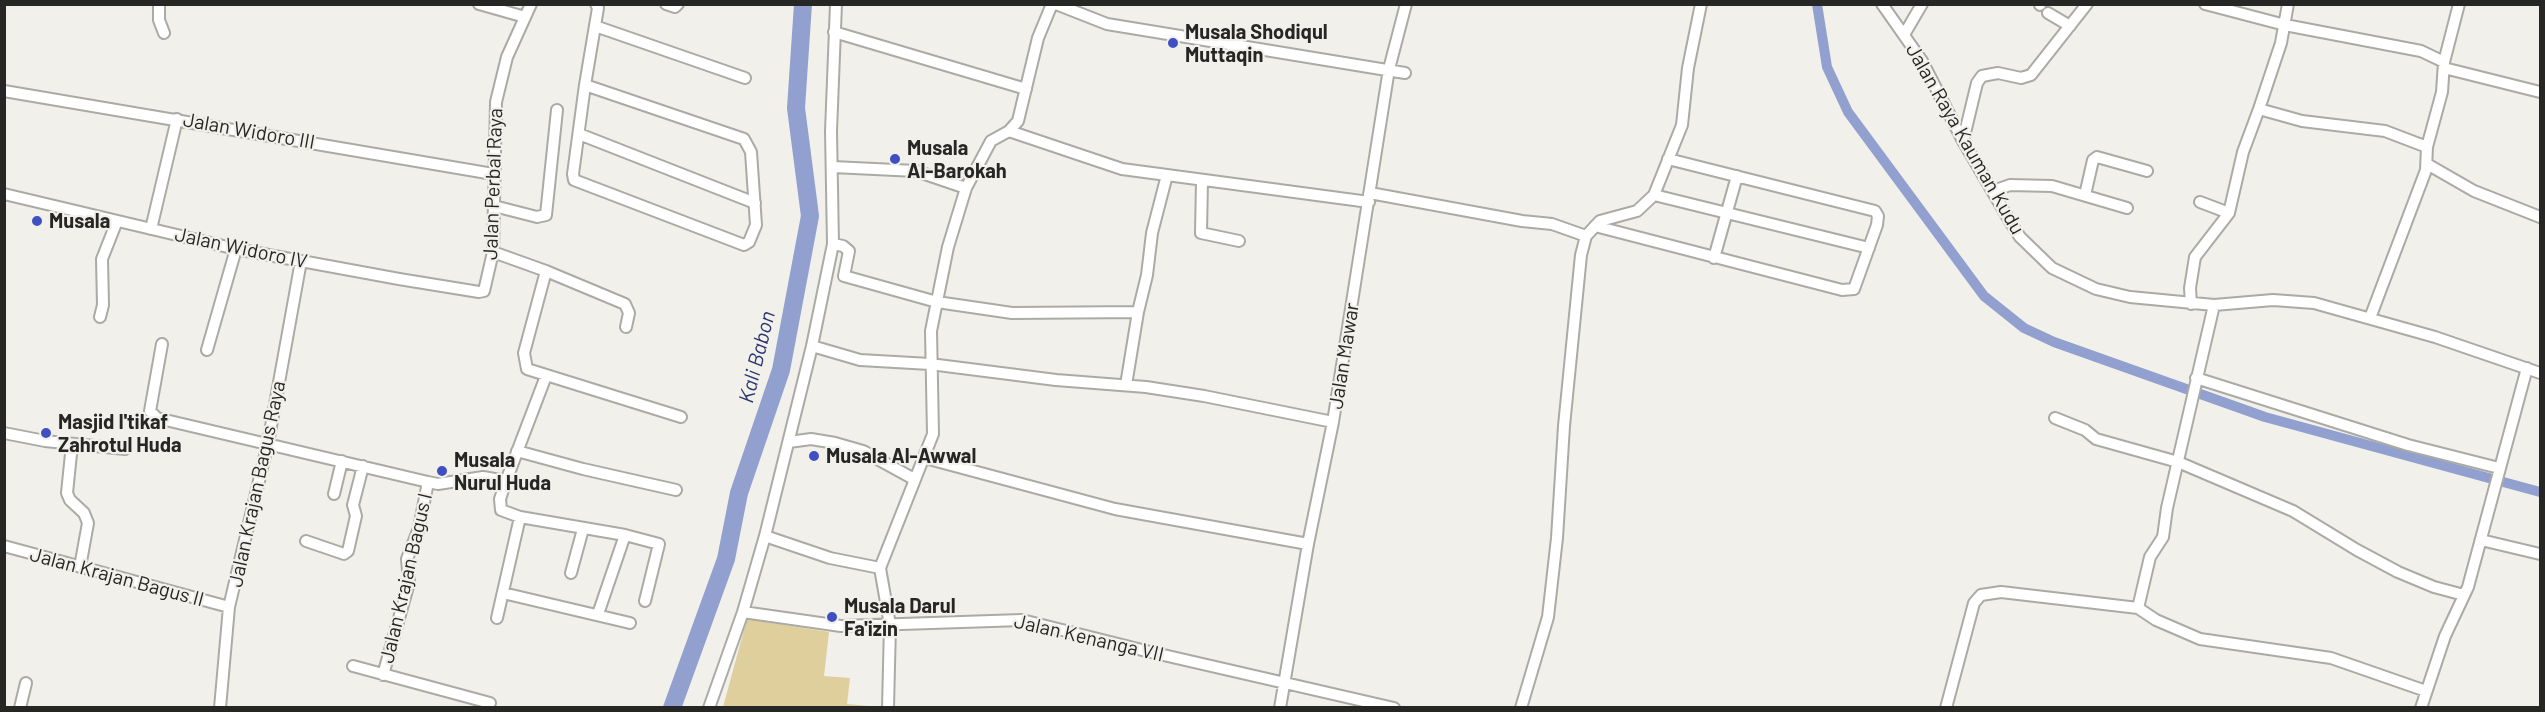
<!DOCTYPE html>
<html>
<head>
<meta charset="utf-8">
<style>
	body { margin:0 }
	#map { position:relative; width:2545px; height:712px; overflow:hidden; background:#f2f0eb; font-family:Barlow,sans-serif }
	canvas { display:block }
	.frame { position:absolute; inset:0; border:6px solid #262624; pointer-events:none }
</style>
</head>
<body>
<div id="map">
<canvas width="2545" height="712"></canvas>
<div class="frame"></div>
</div>
<script>
const c = document.querySelector('canvas').getContext('2d');
c.lineJoin = 'round';
function paint(path, color) { c.fillStyle = color; c.fill(path, 'evenodd'); }
const toPath = rows => new Path2D(rows.map(r => 'M' + r).join(''));
function trace(path, color, width, dash) { c.strokeStyle = color; c.lineWidth = width; c.lineCap = dash ? 'butt' : 'round'; c.setLineDash(dash || []); c.stroke(path); }
function drawText(font, color, halo, rows, align = 'center') {
  c.font = font + ' Barlow,sans-serif'; c.lineWidth = 4.5; c.setLineDash([]); c.textBaseline = 'middle'; c.strokeStyle = halo; c.fillStyle = color; for (const [text, x, y, turn = 0] of rows) {
    c.save(); c.translate(x, y); c.rotate((+turn || 0) * Math.PI / 180); c.textAlign = isNaN(turn) ? turn : align; if (halo) c.strokeText(text, 0, 0); c.fillText(text, 0, 0); c.restore();
  }
}
paint(toPath([
	[747,619,829,632,824,676,850,678,847,704,880,707,723,707]
]), '#dfcf9c');
trace(toPath([
	[1817,4,1827,67,1848,112,1984,296,2024,328,2054,342,2265,417,2540,492]
]), '#92a0cf', 10);
trace(toPath([
	[672,708,726,559,739,493,781,370,810,216,796,108,803,4]
]), '#92a0cf', 18);
const minor = toPath([
	[159,4,159,20,164,33],
	[479,4,525,17],
	[666,4,675,7,678,4],
	[1056,4,1107,24,1405,73],
	[1882,4,1922,61,1963,141,2011,223,2020,237,2052,268,2096,289,2130,297,2214,305,2273,300,2314,303,2435,337,2540,373],
	[2040,4,2040,5],
	[2205,4,2285,25,2421,51,2444,62,2442,92,2427,147,2426,170,2370,318],
	[2048,13,2070,26],
	[595,26,745,78],
	[834,32,1026,89],
	[1905,33,1922,4],
	[2444,62,2459,4],
	[2444,68,2540,92],
	[585,85,744,139,751,152,756,225,749,242,744,245,574,180,573,174,585,85,598,8,596,4],
	[4,91,493,174],
	[2259,109,2281,43,2288,4],
	[1009,131,1122,169,1369,202],
	[579,134,755,203],
	[1963,141,1977,83,1982,76,1998,73,2021,78,2031,75,2087,4],
	[2427,164,2474,191,2540,217],
	[833,167,916,171,966,188],
	[1202,180,1201,233,1239,241],
	[1993,191,2010,185,2052,186,2127,208],
	[1370,193,1522,221,1552,224,1586,236],
	[4,194,236,249,399,279,479,292,484,291,493,252,496,102,507,57,531,4],
	[1654,195,1869,248],
	[2085,195,2093,160,2097,157,2147,171],
	[2200,202,2229,213],
	[494,206,537,217,546,215,557,110],
	[1595,226,1842,290,1854,289,1877,225,1878,216,1875,211,1668,159],
	[151,229,177,119],
	[833,244,843,246,849,251,844,276,937,302,1012,313,1138,312,1147,275,1152,233,1167,175],
	[493,252,546,271,524,353,527,369,681,417],
	[1714,258,1737,176],
	[546,271,625,304,629,313,626,327],
	[2191,304,2190,288,2195,257,2229,213,2243,152,2259,109,2302,121,2385,131,2427,147],
	[100,317,103,305,102,259,117,221],
	[162,344,150,411,157,418,428,482,438,484,483,477,506,481],
	[812,346,860,360,930,364,1056,380,1146,387,1204,396,1333,422],
	[207,350,236,249],
	[546,376,506,481,500,499,501,510,520,517,625,535,659,544,645,601],
	[2196,378,2408,445,2499,468],
	[1126,385,1138,312],
	[2055,418,2085,430,2096,439,2178,462,2293,511,2357,550,2398,572,2434,587,2464,595],
	[4,433,45,441,125,449],
	[789,442,811,439,835,443,863,451,914,479],
	[72,444,67,493,70,500,84,513,88,523,80,567],
	[517,451,583,469,676,490],
	[925,458,1115,509,1308,544],
	[334,494,342,461],
	[765,536,830,558,880,568],
	[2481,540,2540,554],
	[306,541,344,554,348,551,356,516,353,505,363,466],
	[4,546,229,607],
	[571,573,583,529],
	[503,593,630,623],
	[2138,608,2150,557,2163,537,2167,508,2214,305],
	[743,612,841,626,1022,620,1146,651,1394,708],
	[598,614,625,535],
	[497,618,520,517],
	[353,666,490,703],
	[383,675,409,583,407,559,419,528,428,482],
	[20,708,26,683],
	[220,708,229,607,268,443,301,261],
	[709,708,743,612,765,536,812,346,833,244,831,131,836,4],
	[888,708,890,625,880,568,933,434,931,331,948,247,966,188,991,141,1009,131,1018,121,1038,38,1052,4],
	[1280,708,1308,544,1333,422,1389,69,1406,4],
	[1521,708,1548,617,1557,538,1564,426,1581,255,1586,236,1600,221,1637,211,1654,195,1682,125,1688,68,1701,4],
	[1946,708,1974,603,1981,595,2001,592,2138,608,2156,620,2200,639,2331,658,2426,691],
	[2421,708,2445,636,2468,587,2527,368]
]);
trace(minor, '#abaaa5', 14);
trace(minor, '#fff', 10);
for (const [x, y, r, color] of [
	[1173,43,6,"#4050c3"],
	[895,159,6,"#4050c3"],
	[37,221,6,"#4050c3"],
	[46,433,6,"#4050c3"],
	[814,456,6,"#4050c3"],
	[442,471,6,"#4050c3"],
	[832,617,6,"#4050c3"]
]) { const dot = new Path2D(); dot.arc(x, y, r, 0, 2 * Math.PI); c.fillStyle = color; c.fill(dot); trace(dot, '#f2f0eb', 2); }
drawText('bold 20px', '#262624', '#f2f0eb', [
	["Musala Shodiqul",1185,32],
	["Muttaqin",1185,55],
	["Musala",907,148],
	["Al-Barokah",907,171],
	["Musala",49,221],
	["Masjid I'tikaf",58,422],
	["Zahrotul Huda",58,445],
	["Musala Al-Awwal",826,456],
	["Musala",454,460],
	["Nurul Huda",454,483],
	["Musala Darul",844,606],
	["Fa'izin",844,629]
], 'left');
drawText('20px', '#262624', '#f2f0eb', [
	["Jalan Widoro III",249,131,10],
	["Jalan Raya Kauman Kudu",1965,139,60],
	["Jalan Perbal Raya",493,184,-88],
	["Jalan Widoro IV",241,248,12],
	["Jalan Mawar",1344,356,-81],
	["Jalan Krajan Bagus Raya",257,484,-78],
	["Jalan Krajan Bagus II",117,577,15],
	["Jalan Krajan Bagus I",406,578,-77],
	["Jalan Kenanga VII",1089,638,13]
]);
drawText('italic 21px', '#29346e', '#f2f0eb', [
	["Kali Babon",757,357,-76]
]);
</script>
</body>
</html>
